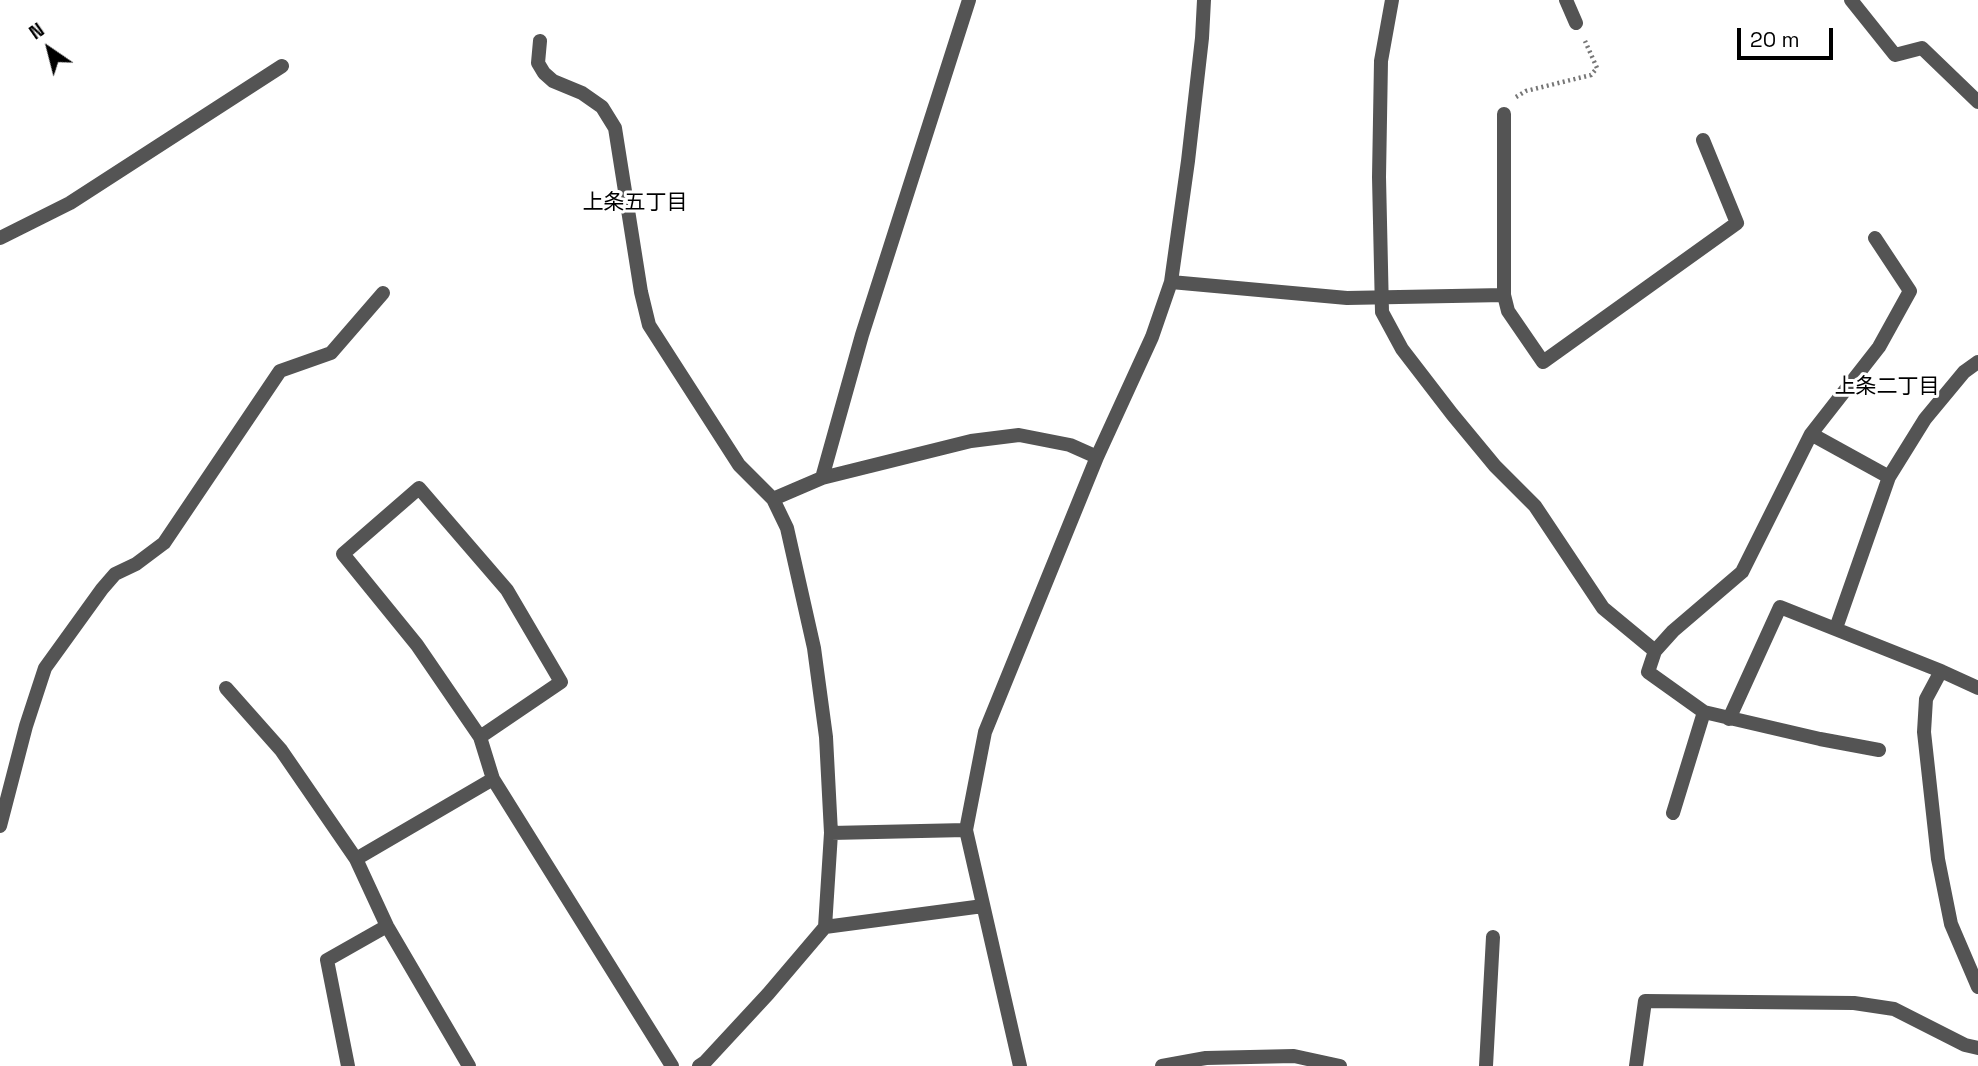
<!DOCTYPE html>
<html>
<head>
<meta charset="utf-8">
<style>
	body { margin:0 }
	#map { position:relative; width:1978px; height:1066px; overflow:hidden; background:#fff; font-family:"Space Grotesk",sans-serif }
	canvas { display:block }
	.north { position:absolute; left:14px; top:14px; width:70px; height:70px; -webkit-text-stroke:5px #fff; paint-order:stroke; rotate:325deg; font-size:19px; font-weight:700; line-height:28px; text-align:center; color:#000 }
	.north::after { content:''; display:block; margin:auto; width:24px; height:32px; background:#000; clip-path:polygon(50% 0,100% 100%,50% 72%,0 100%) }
	.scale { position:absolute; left:1737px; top:28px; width:96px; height:32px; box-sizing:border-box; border:4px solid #000; border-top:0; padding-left:9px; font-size:21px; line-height:24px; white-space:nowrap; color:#000; -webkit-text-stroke:5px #fff; paint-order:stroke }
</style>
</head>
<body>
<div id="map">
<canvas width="1978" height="1066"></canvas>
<div class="north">N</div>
<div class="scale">20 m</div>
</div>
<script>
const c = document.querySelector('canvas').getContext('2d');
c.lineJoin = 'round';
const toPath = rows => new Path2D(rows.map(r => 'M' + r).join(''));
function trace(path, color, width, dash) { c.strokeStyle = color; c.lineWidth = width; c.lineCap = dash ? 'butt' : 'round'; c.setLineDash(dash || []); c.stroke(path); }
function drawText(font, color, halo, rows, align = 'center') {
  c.font = font + ' "Space Grotesk","Noto Sans JP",sans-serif'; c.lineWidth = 6; c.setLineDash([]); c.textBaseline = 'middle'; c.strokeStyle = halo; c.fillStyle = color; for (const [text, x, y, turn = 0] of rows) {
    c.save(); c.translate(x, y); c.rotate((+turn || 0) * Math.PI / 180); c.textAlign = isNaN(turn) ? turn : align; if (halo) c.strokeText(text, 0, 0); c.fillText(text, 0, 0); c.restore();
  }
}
trace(toPath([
	[1516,97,1526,91,1591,75,1597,68,1585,41]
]), '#767676', 4.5, [2, 3.5]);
trace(toPath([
	[1392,0,1381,61,1379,177,1382,312,1402,349,1452,414,1495,466,1535,506,1603,608,1655,651],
	[1566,0,1576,23],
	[1851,0,1895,55,1922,48,1978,102],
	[540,41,538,63,544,73,553,81,582,93,602,107,615,128,641,292,649,325,739,465,773,499,787,528,814,648,826,737,831,833],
	[1504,114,1504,295,1508,311,1543,362,1737,223,1703,140],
	[0,238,70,203,282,66],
	[1171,282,1347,298,1504,295],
	[1811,434,1889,477],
	[822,478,862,335,969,0],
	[773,499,822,478,971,441,1019,435,1070,445,1097,457],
	[1836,628,1889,477,1925,419,1964,372,1978,362],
	[1941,671,1926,699,1924,732,1938,859,1951,924,1978,987],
	[226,688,281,750,356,859,387,926,469,1066],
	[1704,712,1648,672,1655,651,1673,631,1742,572,1811,434,1879,347,1910,291,1875,238],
	[1729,719,1780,607,1941,671,1978,688],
	[480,737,561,682,507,590,419,488,343,554,417,645,480,737,493,779,672,1066],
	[1673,813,1704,712,1820,739,1879,750],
	[0,826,26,726,45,668,102,589,115,574,136,564,164,543,280,371,331,353,383,293],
	[356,859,493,779],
	[825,927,983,906],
	[348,1066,327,960,387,926],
	[699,1066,705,1062,768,994,825,927,831,833,966,830],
	[1020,1066,966,830,985,732,1097,457,1152,337,1171,282,1188,161,1202,38,1204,0],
	[1162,1066,1206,1058,1294,1056,1340,1066],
	[1486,1066,1493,937],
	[1636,1066,1645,1001,1854,1003,1894,1009,1965,1045,1978,1048]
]), '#545454', 14);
drawText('21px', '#000', '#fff', [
	["上条五丁目",635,203],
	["上条二丁目",1887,387]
]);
</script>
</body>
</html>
